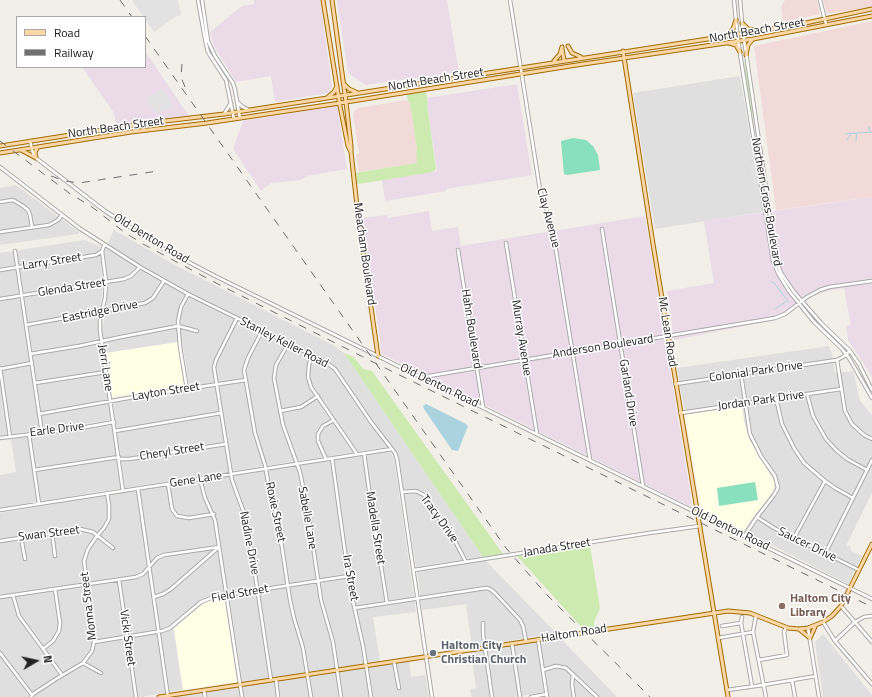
<!DOCTYPE html>
<html>
<head>
<meta charset="utf-8">
<style>
	body { margin:0 }
	#map { position:relative; width:872px; height:697px; overflow:hidden; background:#f2efe9; font-family:"Titillium Web",sans-serif }
	canvas { display:block }
	.legend { position:absolute; left:16px; top:16px; width:130px; height:52px; box-sizing:border-box; background:#fff; border:1px solid #a7a7a7; margin:0; padding:5px 7px; list-style:none; font-size:12px; color:#222 }
	.legend li { display:flex; align-items:center; gap:8px; height:20px }
	.legend b { width:20px; border:1px solid #a7a7a7 }
	.north { position:absolute; left:16px; top:641px; width:40px; height:40px; -webkit-text-stroke:3px #fff; paint-order:stroke; rotate:81deg; font-size:11px; font-weight:700; line-height:16px; text-align:center; color:#222 }
	.north::after { content:''; display:block; margin:auto; width:14px; height:18px; background:#222; clip-path:polygon(50% 0,100% 100%,50% 72%,0 100%) }
</style>
</head>
<body>
<div id="map">
<canvas width="872" height="697"></canvas>
<ul class="legend">
<li><b style="height:5px;background:#fcd6a4"></b>Road</li>
<li><b style="height:5px;background:#707070"></b>Railway</li>
</ul>
<div class="north">N</div>
</div>
<script>
const c = document.querySelector('canvas').getContext('2d');
c.lineJoin = 'round';
function paint(path, color) { c.fillStyle = color; c.fill(path, 'evenodd'); }
const toPath = rows => new Path2D(rows.map(r => 'M' + r).join(''));
function trace(path, color, width, dash) { c.strokeStyle = color; c.lineWidth = width; c.lineCap = dash ? 'butt' : 'round'; c.setLineDash(dash || []); c.stroke(path); }
function drawText(font, color, halo, rows, align = 'center') {
  c.font = font + ' "Titillium Web",sans-serif'; c.lineWidth = 3; c.setLineDash([]); c.textBaseline = 'middle'; c.strokeStyle = halo; c.fillStyle = color; for (const [text, x, y, turn = 0] of rows) {
    c.save(); c.translate(x, y); c.rotate((+turn || 0) * Math.PI / 180); c.textAlign = isNaN(turn) ? turn : align; if (halo) c.strokeText(text, 0, 0); c.fillText(text, 0, 0); c.restore();
  }
}
paint(toPath([
	[740,76,763,212,655,229,633,93],
	[16,185,79,232,79,234,0,245,0,188],
	[114,230,175,265,333,345,344,353,483,557,416,567,398,456,392,446,125,488,113,403,190,390,182,342,106,353,102,333,108,286,107,271,104,251],
	[84,240,100,246,103,288,98,325,111,420,0,436,0,253],
	[829,346,832,353,835,373,853,371,860,401,872,415,872,493,846,546,850,545,851,551,862,556,848,584,744,531,750,521,773,492,773,478,765,467,749,439,744,421,742,407,685,415,677,368],
	[112,425,121,488,0,508,0,475,16,472,11,439],
	[389,451,394,458,416,612,373,617,380,661,242,682,228,592,215,594,206,598,194,606,173,624,183,690,169,692,140,490],
	[137,490,166,693,142,697,0,697,0,513],
	[485,560,556,633,472,647,466,604,422,610,417,571],
	[823,634,872,695,872,697,823,697,815,642],
	[563,638,564,642,617,697,549,697,548,692,514,697,471,697,470,689,476,688,471,651],
	[409,661,411,677,425,675,429,697,172,697]
]), '#e0dfdf');
paint(toPath([
	[785,0,817,0,820,14,783,22,781,7],
	[823,0,872,0,872,7,827,14],
	[872,21,872,197,776,210,754,46],
	[407,100,408,102,410,102,417,150,416,151,418,163,359,172,356,155,359,153,353,115,355,111,358,108]
]), '#f2dad9');
paint(toPath([
	[254,0,320,0,332,87,328,93,275,102,271,76,236,82,214,46,210,32,242,6,254,4],
	[337,0,447,0,459,72,365,85,348,73],
	[145,51,189,116,116,124,114,113,82,67,145,67],
	[517,84,532,175,446,189,446,191,385,201,382,180,437,171,427,104,428,103,427,98],
	[337,106,347,169,307,176,301,180,271,183,261,191,233,149,243,121],
	[872,197,872,377,848,340,846,326,851,325,844,288,827,291,812,296,780,319,674,340,667,291,714,283,704,221],
	[429,211,432,231,458,227,461,246,645,216,692,504,689,506,382,354,362,218,387,215,388,218]
]), '#ebdbe8');
paint(toPath([
	[178,342,184,386,112,397,106,353],
	[742,406,744,421,749,439,775,483,773,492,750,521,744,531,701,510,685,415],
	[224,597,237,682,183,690,174,629,203,604,210,600]
]), '#ffffe5');
paint(toPath([
	[743,61,744,61,749,82,755,124,751,109],
	[424,91,426,93,428,104,427,104,436,169,433,172,359,184,357,183,355,173,417,163,416,151,417,150,410,102,408,102,407,95,407,94],
	[344,353,354,357,363,369,372,371,503,554,483,557],
	[590,545,600,608,594,622,594,627,583,629,517,556]
]), '#cdebb0');
paint(toPath([
	[573,138,586,140,593,146,598,155,600,170,567,175,564,174,561,141],
	[755,482,758,500,719,506,717,488]
]), '#88e0be');
paint(toPath([
	[134,0,178,0,181,15,175,17,154,32,145,19,145,17,144,17,132,1],
	[160,90,163,90,173,105,163,112,162,110,157,114,146,99],
	[750,163,755,163,758,188,753,189]
]), '#e2e2e2');
paint(toPath([
	[426,404,466,424,468,426,458,451,452,450,424,409,423,406]
]), '#aad3df');
trace(toPath([
	[869,127,870,131],
	[845,134,872,132],
	[847,140,851,134],
	[856,140,857,133],
	[771,282,774,283,789,302],
	[775,309,787,301]
]), '#aad3df', 1);
const minor = toPath([
	[198,0,206,44,208,52,226,80,234,119],
	[202,0,208,41,215,56,233,83,235,90,240,118],
	[510,0,540,190,552,226,590,460],
	[734,0,738,41,773,261,778,273,789,291,814,322,842,349,849,358,872,398],
	[740,0,743,33,777,262,781,273,794,292,821,323,850,351,859,364,872,390],
	[820,0,826,24],
	[237,102,243,107,249,110],
	[224,114,231,103],
	[30,141,33,153,36,158,105,211,162,248,215,276,872,599],
	[0,167,79,228,140,267,188,294,324,361,335,369,371,422,395,453,397,459,432,697],
	[0,202,13,200,23,206,28,210,30,215,32,227],
	[602,229,643,486],
	[0,232,49,225,58,220,62,215],
	[506,243,537,434],
	[104,246,102,251,106,282,105,298,100,320,100,330,123,491],
	[458,250,483,407],
	[15,251,42,433],
	[0,270,96,255,101,252],
	[0,299,124,279,131,276,140,267],
	[237,318,216,360,214,367,215,374,232,480,247,521,271,680],
	[26,325,145,303,153,298,164,281],
	[262,331,248,358,244,370,255,433,265,465,271,498,277,515,290,600,294,618,303,648,311,697],
	[288,344,276,365,274,378,283,425,300,472,308,512,321,600,333,642,341,697],
	[850,351,843,357,837,360,845,411,852,424,864,435,872,439],
	[30,354,79,346,121,337,178,326,197,331],
	[312,355,309,365,308,377,311,387,357,454],
	[0,368,10,437],
	[0,369,32,363],
	[741,374,750,434,761,456,775,476,778,488,774,495,757,517,745,535],
	[423,377,775,318,785,314,807,297,820,290,829,287,872,281],
	[35,383,106,372],
	[675,384,837,360],
	[187,389,180,347,178,321,181,307,188,294],
	[807,394,813,416,826,439,836,450,847,459,867,470],
	[776,398,782,424,794,448,804,463,825,481,835,488,853,498],
	[280,411,301,407,318,396],
	[680,413,841,389],
	[39,414,145,395,246,380],
	[115,431,221,413],
	[29,434,39,504],
	[0,438,75,429,114,422],
	[364,453,370,497,387,603],
	[332,458,350,588,363,646,371,697],
	[119,459,129,459,226,444],
	[326,459,318,441,318,434,323,426,334,420],
	[34,470,119,457],
	[200,479,205,498,215,520,242,697],
	[168,484,172,509,177,516,189,518,214,514],
	[138,489,168,697],
	[402,492,416,491,424,495,455,541,466,562],
	[0,510,392,449],
	[757,517,774,528,859,570],
	[52,533,55,556],
	[21,537,25,559],
	[794,538,825,481],
	[0,541,80,529,93,532,113,548],
	[825,554,872,460],
	[414,570,649,533,700,526],
	[119,580,136,697],
	[13,595,19,616,62,675],
	[0,597,136,577,143,574,157,558,164,555,219,547],
	[154,597,163,594,171,589,219,547],
	[841,606,872,642],
	[355,608,486,588,490,589,495,593,520,620,523,626,526,641],
	[756,615,753,632,766,697],
	[742,617,741,623,752,686],
	[823,622,835,641,872,684],
	[483,623,483,634,492,697],
	[722,626,741,623],
	[808,628,819,697],
	[718,638,753,632],
	[538,639,547,697],
	[835,641,855,622,864,617,872,616],
	[94,642,162,631,170,628,201,602,214,597,349,576],
	[512,644,520,697],
	[43,649,53,641,59,631,60,623,55,589],
	[0,653,32,695],
	[759,660,787,655,784,632,786,627],
	[394,662,399,688],
	[83,663,101,673],
	[543,670,556,666,566,668,597,697],
	[573,674,572,685,574,697],
	[276,679,278,697],
	[792,680,795,697],
	[204,690,205,697],
	[727,690,763,685,816,676],
	[31,697,33,694,56,679,83,663,92,651,94,642,94,636,84,561,88,549,97,536,104,528,109,519,109,505,107,493],
	[531,697,547,694]
]);
const major = toPath([
	[323,0,340,106,348,146,351,152],
	[332,0,346,102,351,146,351,152,359,224,378,356],
	[742,23,748,29,756,30],
	[727,35,733,29,736,20],
	[729,43,736,45,740,52],
	[568,46,572,53,581,57],
	[562,49,564,60],
	[623,51,653,244,728,697],
	[746,55,748,45,753,39],
	[554,61,560,54,562,47],
	[344,84,349,89,356,92],
	[328,97,334,92,337,86],
	[0,146,140,124,224,114,727,36,801,24,872,9],
	[21,150,36,158],
	[0,153,131,132,207,123,340,103,570,66,753,39,872,16],
	[36,158,35,152,38,147],
	[799,629,810,638,815,627],
	[159,697,728,611,750,613,788,628,799,629,808,628,823,622,832,616,841,606,872,544]
]);
trace(minor, '#a9a9a9', 4.5);
trace(major, '#a06b00', 5);
trace(minor, '#fff', 2.5);
trace(major, '#fcd6a4', 3);
trace(toPath([
	[120,0,132,17],
	[145,36,506,548,546,594,650,697],
	[182,64,181,77,185,87],
	[0,141,69,193,92,207,124,232,143,244,216,283,375,363,872,607],
	[51,176,65,181,79,183,158,171]
]), '#707070', 1, [8, 8]);
for (const [x, y, r, color] of [
	[782,606,4,"#8d6e63"],
	[433,653,4,"#6b7280"]
]) { const dot = new Path2D(); dot.arc(x, y, r, 0, 2 * Math.PI); c.fillStyle = color; c.fill(dot); trace(dot, '#fff', 1.5); }
drawText('12px', '#222', '#fff', [
	["North Beach Street",757,31,-10],
	["North Beach Street",436,80,-9],
	["North Beach Street",116,128,-8],
	["Northern Cross Boulevard",766,202,80],
	["Clay Avenue",548,218,75],
	["Old Denton Road",151,239,31],
	["Meacham Boulevard",364,254,82],
	["Larry Street",52,262,-9],
	["Glenda Street",72,288,-9],
	["Eastridge Drive",100,312,-11],
	["Hahn Boulevard",471,329,81],
	["Mc Lean Road",667,332,81],
	["Murray Avenue",521,338,81],
	["Stanley Keller Road",284,343,27],
	["Anderson Boulevard",603,347,-9],
	["Jerri Lane",105,368,81],
	["Colonial Park Drive",756,372,-8],
	["Old Denton Road",439,386,26],
	["Layton Street",166,392,-9],
	["Garland Drive",628,393,81],
	["Jordan Park Drive",761,401,-8],
	["Earle Drive",57,430,-7],
	["Cheryl Street",172,452,-9],
	["Gene Lane",196,480,-9],
	["Roxie Street",275,512,78],
	["Sabelle Lane",307,518,80],
	["Tracy Drive",439,519,54],
	["Madella Street",375,528,81],
	["Old Denton Road",730,529,26],
	["Swan Street",49,534,-7],
	["Nadine Drive",249,543,79],
	["Saucer Drive",807,545,26],
	["Janada Street",557,548,-9],
	["Ira Street",350,578,80],
	["Field Street",240,594,-10],
	["Monna Street",89,606,-97],
	["Haltom Road",574,634,-9],
	["Vicki Street",127,638,82]
]);
drawText('bold 12px', '#785e54', '#fff', [
	["Haltom City",790,599],
	["Library",790,613]
], 'left');
drawText('bold 12px', '#5b616d', '#fff', [
	["Haltom City",441,646],
	["Christian Church",441,660]
], 'left');
</script>
</body>
</html>
